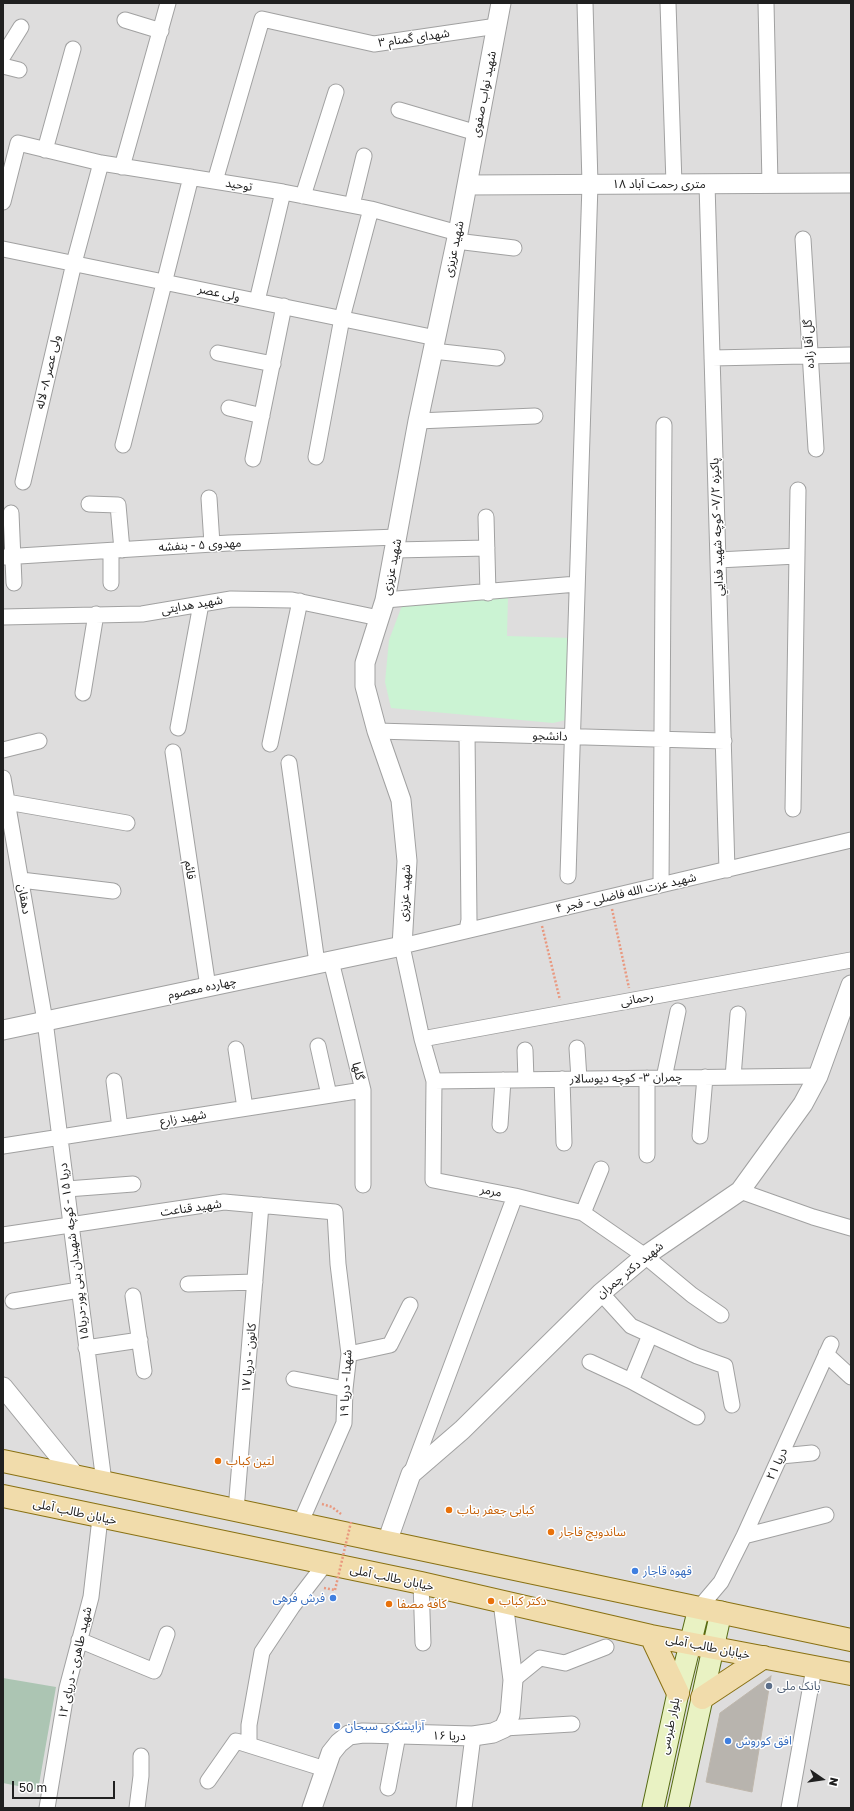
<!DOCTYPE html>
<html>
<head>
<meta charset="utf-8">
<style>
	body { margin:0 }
	#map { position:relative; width:854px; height:1811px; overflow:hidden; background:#efeee8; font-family:"Golos Text",sans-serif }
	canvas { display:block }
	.frame { position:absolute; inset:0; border:4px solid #202020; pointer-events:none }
	.north { position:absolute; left:802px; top:1759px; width:40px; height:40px; -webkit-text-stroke:3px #fff; paint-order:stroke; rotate:103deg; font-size:11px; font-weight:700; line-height:16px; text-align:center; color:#202020 }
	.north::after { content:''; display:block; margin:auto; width:14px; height:18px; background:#202020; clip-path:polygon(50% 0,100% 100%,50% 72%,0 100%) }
	.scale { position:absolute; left:12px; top:1781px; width:103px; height:18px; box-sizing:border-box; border:2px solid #202020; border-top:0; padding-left:5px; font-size:12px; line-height:14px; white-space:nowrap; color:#202020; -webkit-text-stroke:3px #fff; paint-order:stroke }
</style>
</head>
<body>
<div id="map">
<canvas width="854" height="1811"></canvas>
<div class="frame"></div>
<div class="north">N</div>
<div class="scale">50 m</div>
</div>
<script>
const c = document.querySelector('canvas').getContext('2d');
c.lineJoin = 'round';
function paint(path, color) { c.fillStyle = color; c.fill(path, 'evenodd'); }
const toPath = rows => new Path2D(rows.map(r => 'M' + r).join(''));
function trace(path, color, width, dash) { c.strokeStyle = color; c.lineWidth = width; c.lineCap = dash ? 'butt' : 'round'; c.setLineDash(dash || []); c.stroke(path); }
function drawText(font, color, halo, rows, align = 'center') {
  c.font = font + ' "Golos Text","Noto Sans Arabic",sans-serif'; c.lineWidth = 3; c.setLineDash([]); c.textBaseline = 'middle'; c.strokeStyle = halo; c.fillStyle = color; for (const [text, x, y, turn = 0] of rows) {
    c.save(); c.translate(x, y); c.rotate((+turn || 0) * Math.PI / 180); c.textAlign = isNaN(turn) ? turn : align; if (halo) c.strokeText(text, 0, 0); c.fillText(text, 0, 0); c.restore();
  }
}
paint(toPath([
	[3,3,851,3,851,1808,3,1808]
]), '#dedddd');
paint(toPath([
	[3,1678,56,1687,38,1790,3,1783]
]), '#acc5b3');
paint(toPath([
	[508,596,507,636,572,638,566,720,553,723,391,708,385,682,389,640,403,603]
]), '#cbf3d3');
const building = toPath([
	[771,1676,752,1792,706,1782,720,1713,771,1676]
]);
paint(building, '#b8b4ae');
trace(building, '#bfb7ac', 1);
const minor = toPath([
	[668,3,674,184],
	[766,3,770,184],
	[125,20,161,31],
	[3,56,21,27],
	[3,66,19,70],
	[399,110,477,133],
	[45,150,73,49],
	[122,167,168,3],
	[215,181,262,19,374,44,497,26],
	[707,184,727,870],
	[303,196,336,92],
	[3,202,18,143,101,163,283,192,371,209,458,233],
	[352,205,364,156],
	[803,239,816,449],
	[456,241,514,248],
	[3,249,436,338],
	[257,301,283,192],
	[433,351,497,358],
	[218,353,273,364],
	[712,358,851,355],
	[229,408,262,416],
	[418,421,535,416],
	[123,445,191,177],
	[316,457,342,318,371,209],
	[253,459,284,306],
	[23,482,74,263,101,163],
	[209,498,212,544],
	[89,504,118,505,122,550],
	[11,513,14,583],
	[486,517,488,593],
	[395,550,487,548],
	[111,551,111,583],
	[3,557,229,543,398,537],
	[718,560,797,556],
	[385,600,577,584],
	[3,617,142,614,231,599,292,600,379,618],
	[83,693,96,614],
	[178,728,201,604],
	[377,731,724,741],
	[467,734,469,920,467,930],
	[270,744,300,601],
	[3,750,39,741],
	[173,752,208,987],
	[289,763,317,963],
	[3,778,45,1021,104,1482],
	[7,802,127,823],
	[793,809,798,490],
	[568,876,590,184,585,3],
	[21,880,113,891],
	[661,885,664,425],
	[331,961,363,1090,363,1185],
	[422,1039,851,960],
	[318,1046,329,1095],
	[577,1048,579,1079],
	[236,1049,245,1108],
	[525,1050,526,1080],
	[733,1077,738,1014],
	[647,1078,647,1155],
	[664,1078,678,1011],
	[562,1079,564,1143],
	[114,1081,120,1128],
	[434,1081,818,1076],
	[500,1125,503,1080],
	[700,1136,705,1077],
	[3,1146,363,1090],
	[67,1189,133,1184],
	[740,1191,813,1217,851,1228],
	[515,1196,583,1213,645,1256,692,1295,721,1315],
	[583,1213,601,1169],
	[3,1235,224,1202,335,1212,338,1264,349,1354,345,1389,344,1423,300,1524],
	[188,1284,255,1282],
	[601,1293,631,1326,697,1356,725,1366,732,1405],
	[133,1296,144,1371],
	[13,1301,79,1290],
	[86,1348,140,1340],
	[349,1354,390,1345,410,1305],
	[826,1354,851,1377],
	[590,1362,631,1381,697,1417],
	[294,1379,345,1389],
	[631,1381,650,1335],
	[781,1456,812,1453],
	[411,1474,515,1196,433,1180,434,1081,422,1039,402,946,851,840],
	[236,1510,261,1205],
	[744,1536,826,1515],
	[421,1583,423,1643],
	[699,1608,721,1582,744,1536,831,1344],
	[79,1640,154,1671,167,1634],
	[513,1680,540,1658,565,1663,606,1647],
	[504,1728,572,1724],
	[249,1744,249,1725,262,1652,292,1607,325,1564],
	[208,1781,236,1741,325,1769],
	[388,1788,398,1735],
	[47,1808,67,1688,91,1597,100,1518],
	[137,1808,141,1776,141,1756],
	[464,1808,473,1736],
	[789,1808,814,1668]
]);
const tertiary = toPath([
	[467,185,851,183],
	[3,1030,402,946,407,861,401,800,377,731,365,686,365,663,385,600,418,421,458,233,501,3],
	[3,1387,76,1477],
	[387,1542,411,1474,462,1430,601,1293,645,1256,740,1191,803,1104,818,1076,851,985],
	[312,1808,331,1753,339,1743,349,1735,363,1733,473,1736,493,1733,504,1728,510,1715,513,1680,503,1602]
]);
const secondary = toPath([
	[653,1808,678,1693,699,1608],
	[678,1808,721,1612]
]);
const primary = toPath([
	[3,1461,851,1640],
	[3,1496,421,1583,651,1636,851,1674],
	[651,1636,678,1693],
	[702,1698,764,1657]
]);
trace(minor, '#a1a1a1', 17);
trace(tertiary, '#a1a1a1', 21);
trace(secondary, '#566b13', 23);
trace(primary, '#897113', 24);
trace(toPath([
	[612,909,629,988],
	[542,926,560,1000],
	[322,1504,332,1507,341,1514],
	[324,1588,335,1590]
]), '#e9987f', 2.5, [2, 2]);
trace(minor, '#fff', 15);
trace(tertiary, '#fff', 19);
trace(secondary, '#e9f2c3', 21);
trace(primary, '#f1dcab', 22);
trace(toPath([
	[335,1590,351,1522]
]), '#e9987f', 2.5, [2, 2]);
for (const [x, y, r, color] of [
	[218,1461,4,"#e8710a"],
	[449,1510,4,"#e8710a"],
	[551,1532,4,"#e8710a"],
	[635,1571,4,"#3f7fe0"],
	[333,1598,4,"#3f7fe0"],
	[491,1601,4,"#e8710a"],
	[389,1604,4,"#e8710a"],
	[769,1686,4,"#5c6f8a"],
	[337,1726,4,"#3f7fe0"],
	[728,1741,4,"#3f7fe0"]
]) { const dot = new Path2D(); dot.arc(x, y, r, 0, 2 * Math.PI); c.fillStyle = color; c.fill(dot); trace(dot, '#fff', 1.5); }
drawText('12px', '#202020', '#fff', [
	["شهدای گمنام ۳",414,38,-8],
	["شهید نواب صفوی",484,94,-79],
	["۱۸ متری رحمت آباد",659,184],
	["توحید",239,185,9],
	["شهید عزیزی",454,249,-78],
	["ولی عصر",219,293,12],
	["گل آقا زاده",809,344,-93],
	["ولی عصر ۸- لاله",48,372,-77],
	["پاکیزه ۷/۲- كوچه شهيد فدايي",717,527,-92],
	["مهدوی ۵ - بنفشه",200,545,-3],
	["شهید عزیزی",392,567,-79],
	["شهید هدایتی",192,605,-10],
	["دانشجو",550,736,2],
	["قائم",190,870,82],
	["شهید عزیزی",405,893,-87],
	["شهید عزت الله فاضلی - فجر ۴",626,893,-13],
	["دهقان",24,899,80],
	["چهارده معصوم",202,988,-12],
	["رحمانی",637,999,-11],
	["گلها",358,1071,76],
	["چمران ۳- كوچه ديوسالار",626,1078,-1],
	["شهید زارع",183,1118,-9],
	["مرمر",491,1191,11],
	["شهید قناعت",191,1208,-8],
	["دریا ۱۵ - كوچه شهيدان بنی پور-دريا۱۵",74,1252,-97],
	["شهید دکتر چمران",630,1270,-39],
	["کانون - دریا ۱۷",249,1358,-85],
	["شهدا - دریا ۱۹",346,1384,-87],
	["دریا ۲۱",777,1464,-65],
	["خیابان طالب آملی",75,1512,12],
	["خیابان طالب آملی",392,1578,12],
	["خیابان طالب آملی",708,1647,11],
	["شهید طاهری - دریای ۱۲",75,1663,-77],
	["بلوار طبرسی",670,1726,-78],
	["دریا ۱۶",449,1736,1]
]);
drawText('12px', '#c56008', '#fff', [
	["لتین کباب",226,1461],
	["کبابی جعفر بناب",457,1510],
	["ساندویچ قاجار",559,1532],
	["دكتر كباب",499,1601],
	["کافه مصفا",397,1604]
], 'left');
drawText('12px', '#366cbe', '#fff', [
	["قهوه قاجار",643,1571],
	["فرش فرهی",325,1598,"right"],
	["آرایشکری سبحان",345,1726],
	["افق کوروش",736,1741]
], 'left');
drawText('12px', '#4e5e75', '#fff', [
	["بانک ملی",777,1686]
], 'left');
</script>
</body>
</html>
